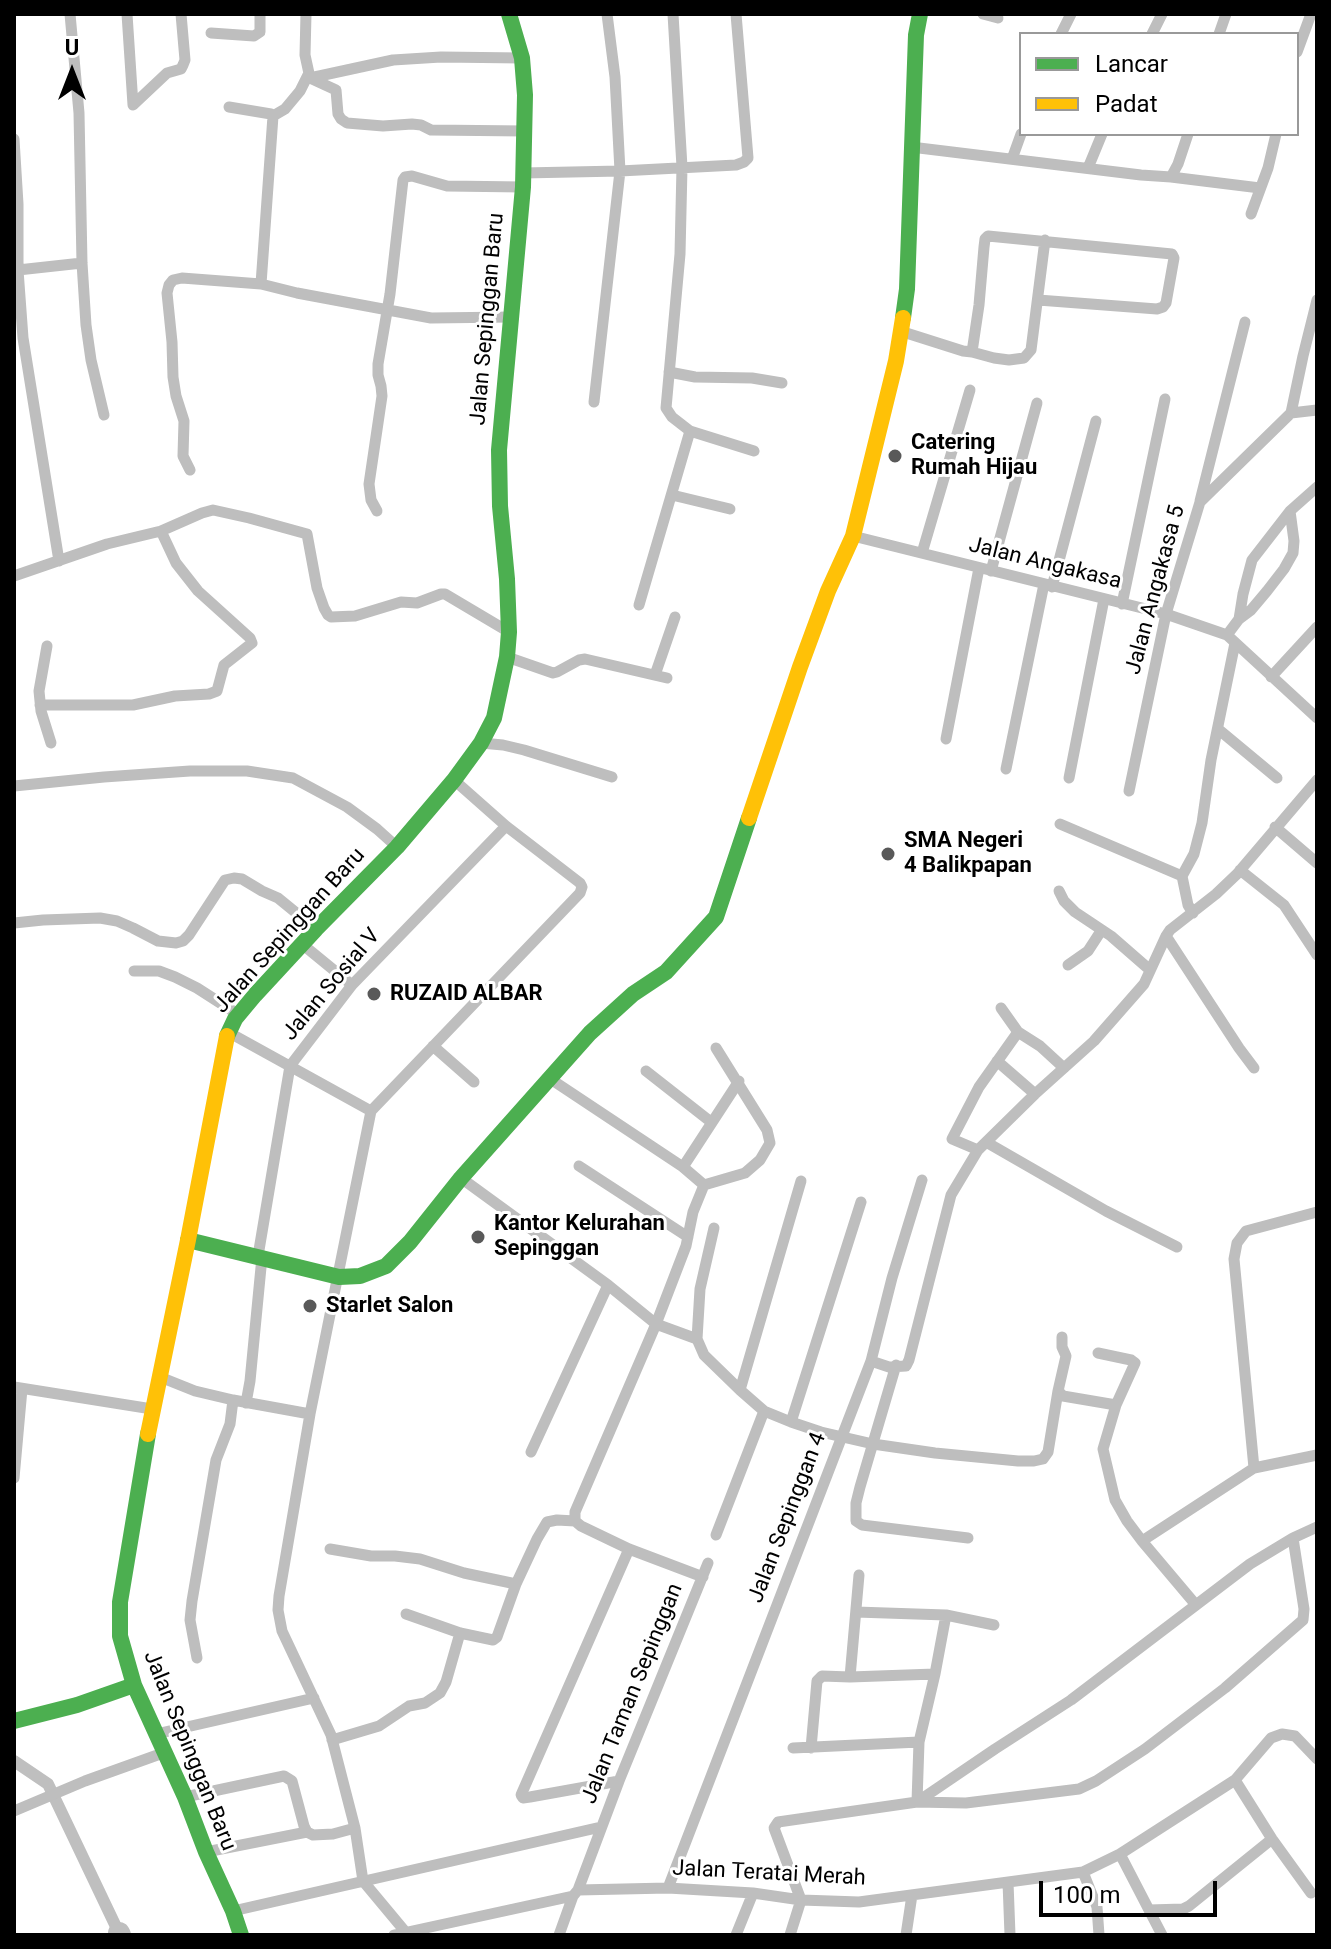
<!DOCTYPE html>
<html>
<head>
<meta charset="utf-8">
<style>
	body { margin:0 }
	#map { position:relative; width:1331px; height:1949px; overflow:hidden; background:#fff; font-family:Roboto,sans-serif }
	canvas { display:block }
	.frame { position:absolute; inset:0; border:16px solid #000; pointer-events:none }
	.legend { position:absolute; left:1019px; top:32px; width:280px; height:104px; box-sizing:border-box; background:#fff; border:2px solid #999; margin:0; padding:10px 14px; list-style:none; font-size:24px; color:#000 }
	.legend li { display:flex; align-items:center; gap:16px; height:40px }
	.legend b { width:40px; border:2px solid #999 }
	.north { position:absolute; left:32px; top:32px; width:80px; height:80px; -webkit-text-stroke:6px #fff; paint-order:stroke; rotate:0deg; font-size:22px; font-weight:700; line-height:32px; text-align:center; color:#000 }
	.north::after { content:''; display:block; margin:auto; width:28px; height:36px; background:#000; clip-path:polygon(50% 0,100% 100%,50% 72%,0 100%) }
	.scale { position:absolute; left:1039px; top:1881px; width:178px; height:36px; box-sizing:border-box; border:4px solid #000; border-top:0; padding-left:10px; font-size:24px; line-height:28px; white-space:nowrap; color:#000; -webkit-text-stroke:6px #fff; paint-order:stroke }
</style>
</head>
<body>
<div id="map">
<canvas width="1331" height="1949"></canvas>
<div class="frame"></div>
<ul class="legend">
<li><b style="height:10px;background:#4caf50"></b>Lancar</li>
<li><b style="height:10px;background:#ffc107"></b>Padat</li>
</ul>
<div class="north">U</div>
<div class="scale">100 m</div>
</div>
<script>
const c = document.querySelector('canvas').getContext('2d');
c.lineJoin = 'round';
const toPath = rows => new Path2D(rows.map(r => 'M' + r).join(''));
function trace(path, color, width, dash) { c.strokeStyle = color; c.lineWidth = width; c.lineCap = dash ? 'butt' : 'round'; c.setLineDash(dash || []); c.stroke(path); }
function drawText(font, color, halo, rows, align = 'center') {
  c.font = font + ' Roboto,sans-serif'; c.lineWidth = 6; c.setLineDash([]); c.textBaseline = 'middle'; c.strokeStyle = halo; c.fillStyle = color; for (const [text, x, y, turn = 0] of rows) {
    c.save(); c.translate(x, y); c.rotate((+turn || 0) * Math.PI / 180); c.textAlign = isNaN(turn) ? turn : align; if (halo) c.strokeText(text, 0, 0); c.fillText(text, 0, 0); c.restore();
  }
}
trace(toPath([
	[14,1761,48,1784,119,1933]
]), '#bfbfbf', 12);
trace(toPath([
	[119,1933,120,1935]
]), '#bfbfbf', 22);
trace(toPath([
	[70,14,79,113,82,263,86,325,91,360,104,415],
	[127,14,133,105],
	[306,14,305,55,310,78,393,60,441,57,522,58],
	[673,14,682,167,680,254,666,408,672,417,690,431,754,451],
	[983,14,998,18],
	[211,33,254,36,260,32,260,14],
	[1061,34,1071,14],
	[1152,34,1162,14],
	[1219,34,1226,14],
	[1297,52,1311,14],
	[310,78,336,90,338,114,341,119,347,123,383,126,412,124,421,125,431,130,525,131],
	[133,105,167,73,181,69,183,65,185,60,181,14],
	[229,107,271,114,273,116,261,284],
	[273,116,285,109,300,91,308,75],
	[14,139,18,204,18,270,14,270],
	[911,147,1141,175,1171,177,1178,164,1188,134],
	[1012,159,1021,134],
	[1088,168,1102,134],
	[523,173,620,171,736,165,744,162,748,158,736,14],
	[1171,177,1260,188],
	[1251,214,1268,168,1276,134],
	[900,331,963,351,972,352,979,305,984,247,985,239,988,236,1172,254,1174,258,1166,303,1163,307,1157,309,1038,300],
	[972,352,994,358,1009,360,1024,358,1031,350,1045,240],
	[669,372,695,377,752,378,782,383],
	[594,402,620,171,615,77,607,14],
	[1291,413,1303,356,1317,300],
	[190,470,183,456,184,421,176,396,173,377,172,342,167,293,169,285,173,280,182,278,261,284,297,293,431,318,511,317],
	[672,495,730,509],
	[1200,501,1245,322],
	[377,511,371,500,369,484,382,396,381,386,378,375,378,364,390,294,403,180,405,177,412,176,447,186,523,187],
	[853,536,1166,614,1227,635,1317,718],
	[922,553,970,390],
	[59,561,23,338,18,270,82,263],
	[991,571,1037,403],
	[14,576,107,544,161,531,202,513,213,510,249,518,307,534,317,588,324,608,328,615,331,617,355,616,401,602,417,603,441,594,445,594,509,632],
	[1052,587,1096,421],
	[1122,604,1165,399],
	[639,605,690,431],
	[1239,619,1251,610,1267,591,1284,569,1293,553,1294,541,1290,511],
	[1227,635,1239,619,1243,594,1252,560,1290,511,1317,487],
	[47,646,39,691,41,711,51,743],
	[507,657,553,673,557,672,579,660,585,659,667,678],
	[655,675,675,617],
	[1271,677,1317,627],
	[40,705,133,705,175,696,209,694,217,691,224,665,252,643,250,638,198,591,176,563,161,531],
	[1218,729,1277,778],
	[946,739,979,568],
	[481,743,503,745,524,750,612,777],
	[1006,769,1044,584],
	[1069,778,1104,599],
	[14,786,104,777,190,771,247,771,293,778,347,807,377,829,397,847],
	[1129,791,1166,614,1200,502,1291,413,1317,410],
	[1060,824,1182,876],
	[1275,827,1317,863],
	[1240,870,1284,905,1317,955],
	[1059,891,1064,901,1075,912,1111,936,1150,970],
	[1193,913,1188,905,1182,876,1194,854,1202,823,1211,760,1235,643],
	[14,923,43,920,100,918,117,921,133,928,158,941,176,943,183,941,189,935,225,880,234,878,242,879,262,891,278,898,316,929],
	[1166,936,1239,1048,1254,1068],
	[302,944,352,985],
	[1068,965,1088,951,1101,931],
	[134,971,159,971,175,977,197,988,239,1015],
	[1001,1008,1018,1032,1040,1046,1064,1068],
	[228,1032,371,1111],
	[433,1046,474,1082],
	[716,1048,767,1130,770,1143,760,1160,745,1173,704,1185,693,1212,686,1246,656,1324,697,1339,704,1355,740,1390,764,1411,791,1422,821,1432,873,1444,935,1453,1018,1461,1034,1461,1043,1459,1048,1452,1058,1391,1066,1356,1062,1347,1062,1337],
	[997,1061,1035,1094],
	[646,1071,711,1122],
	[549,1078,683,1167,704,1185],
	[986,1142,1106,1211,1177,1247],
	[978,1150,952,1139,979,1087,1018,1032],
	[579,1166,688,1237],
	[683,1167,739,1081],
	[461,1178,608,1285,656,1324,575,1512,575,1521,581,1526,629,1549,703,1577],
	[258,1256,290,1066,352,985,506,826],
	[697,1339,700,1289,714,1228],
	[1098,1353,1131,1360,1135,1363,1116,1405,1103,1449,1115,1500,1127,1521,1142,1541,1196,1605],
	[871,1361,889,1367,906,1366,909,1360,951,1195,978,1150,1035,1094,1094,1041,1144,984,1166,936,1170,930,1216,894,1237,874,1317,780],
	[896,1365,860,1487,856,1503,856,1521,862,1525,968,1538],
	[160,1377,195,1391,233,1400,310,1414,371,1111,580,893,582,887,580,883,506,826,454,780],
	[14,1387,152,1409],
	[740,1390,801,1181],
	[1058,1391,1063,1396,1116,1405],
	[246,1403,250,1381,262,1257],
	[310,1414,279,1596,278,1610,282,1631,331,1735,355,1828,363,1881,408,1935],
	[791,1422,861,1202],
	[531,1452,608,1285],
	[1254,1468,1317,1455],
	[14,1478,22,1389],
	[716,1535,764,1411],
	[1142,1541,1254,1468,1234,1259,1237,1243,1246,1231,1317,1212],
	[330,1549,371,1556,395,1556,420,1559,464,1573,516,1584,537,1539,547,1522,557,1520,575,1521],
	[856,1612,946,1615,994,1625],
	[406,1614,460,1633,493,1640,497,1637,516,1584],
	[946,1615,935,1674,919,1742,917,1802,966,1803,1079,1789,1096,1781,1145,1749,1225,1688,1303,1620,1304,1609,1293,1538],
	[197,1658,190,1620,192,1601,216,1460,230,1424,233,1400],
	[850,1677,859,1575],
	[156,1734,314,1698],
	[332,1740,379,1726,409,1706,425,1703,440,1693,446,1682,460,1633],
	[793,1748,919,1742],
	[811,1748,817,1681,822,1676,850,1677,935,1674],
	[1235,1780,1272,1839,1311,1893],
	[619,1781,530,1797,523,1798,521,1795,629,1549],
	[185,1797,284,1776,292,1781,304,1826,307,1832,313,1835,333,1834,355,1828],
	[14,1811,85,1781,163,1753],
	[206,1852,307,1832],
	[1120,1854,1162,1935],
	[1083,1872,1097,1907,1099,1935],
	[1008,1882,1010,1935],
	[668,1888,871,1361,892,1278,922,1180],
	[578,1890,668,1888,753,1893,801,1900,859,1902,1083,1872,1120,1854,1235,1780,1271,1738,1282,1734,1295,1736,1317,1759],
	[1149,1910,1183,1909,1189,1906,1272,1839],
	[233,1911,601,1827],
	[394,1935,573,1896],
	[559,1935,573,1896,578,1890,619,1781,708,1563],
	[736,1935,753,1893],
	[790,1935,801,1900,774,1828,778,1822,917,1802,995,1749,1071,1700,1250,1564,1293,1538,1317,1527],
	[906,1935,912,1895]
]), '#bebebe', 11);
trace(toPath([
	[903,318,907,289,916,35,920,14],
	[227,1036,235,1019,255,995,316,929,397,847,454,780,481,743,494,718,507,657,509,632,507,579,500,506,499,450,523,187,525,95,522,58,509,14],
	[188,1240,339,1277,360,1276,386,1266,410,1242,461,1178,590,1033,633,994,666,972,716,917,749,818],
	[148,1434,120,1602,120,1636,134,1685,185,1797,206,1852,233,1911,241,1935],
	[14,1721,77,1705,134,1685]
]), '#4caf50', 16);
trace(toPath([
	[749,818,800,667,828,591,853,536,896,361,903,318],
	[148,1434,188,1240,227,1036]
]), '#ffc107', 16);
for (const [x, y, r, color] of [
	[895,456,8,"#595959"],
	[888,854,8,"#595959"],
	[374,994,8,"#595959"],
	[478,1237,8,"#595959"],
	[310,1306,8,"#595959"]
]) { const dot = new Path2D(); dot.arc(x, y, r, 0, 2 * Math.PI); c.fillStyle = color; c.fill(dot); trace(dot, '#fff', 3); }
drawText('22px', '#000', '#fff', [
	["Jalan Sepinggan Baru",488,319,-85],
	["Jalan Angakasa",1045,564,14],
	["Jalan Angakasa 5",1156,590,-75],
	["Jalan Sepinggan Baru",290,931,-48],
	["Jalan Sosial V",332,985,-50],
	["Jalan Sepinggan 4",788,1518,-69],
	["Jalan Taman Sepinggan",633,1694,-68],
	["Jalan Sepinggan Baru",189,1751,68],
	["Jalan Teratai Merah",769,1874,3]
]);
drawText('bold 22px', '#000', '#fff', [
	["Catering",911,443],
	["Rumah Hijau",911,468],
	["SMA Negeri",904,841],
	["4 Balikpapan",904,866],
	["RUZAID ALBAR",390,994],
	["Kantor Kelurahan",494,1224],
	["Sepinggan",494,1249],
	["Starlet Salon",326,1306]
], 'left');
</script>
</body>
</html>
